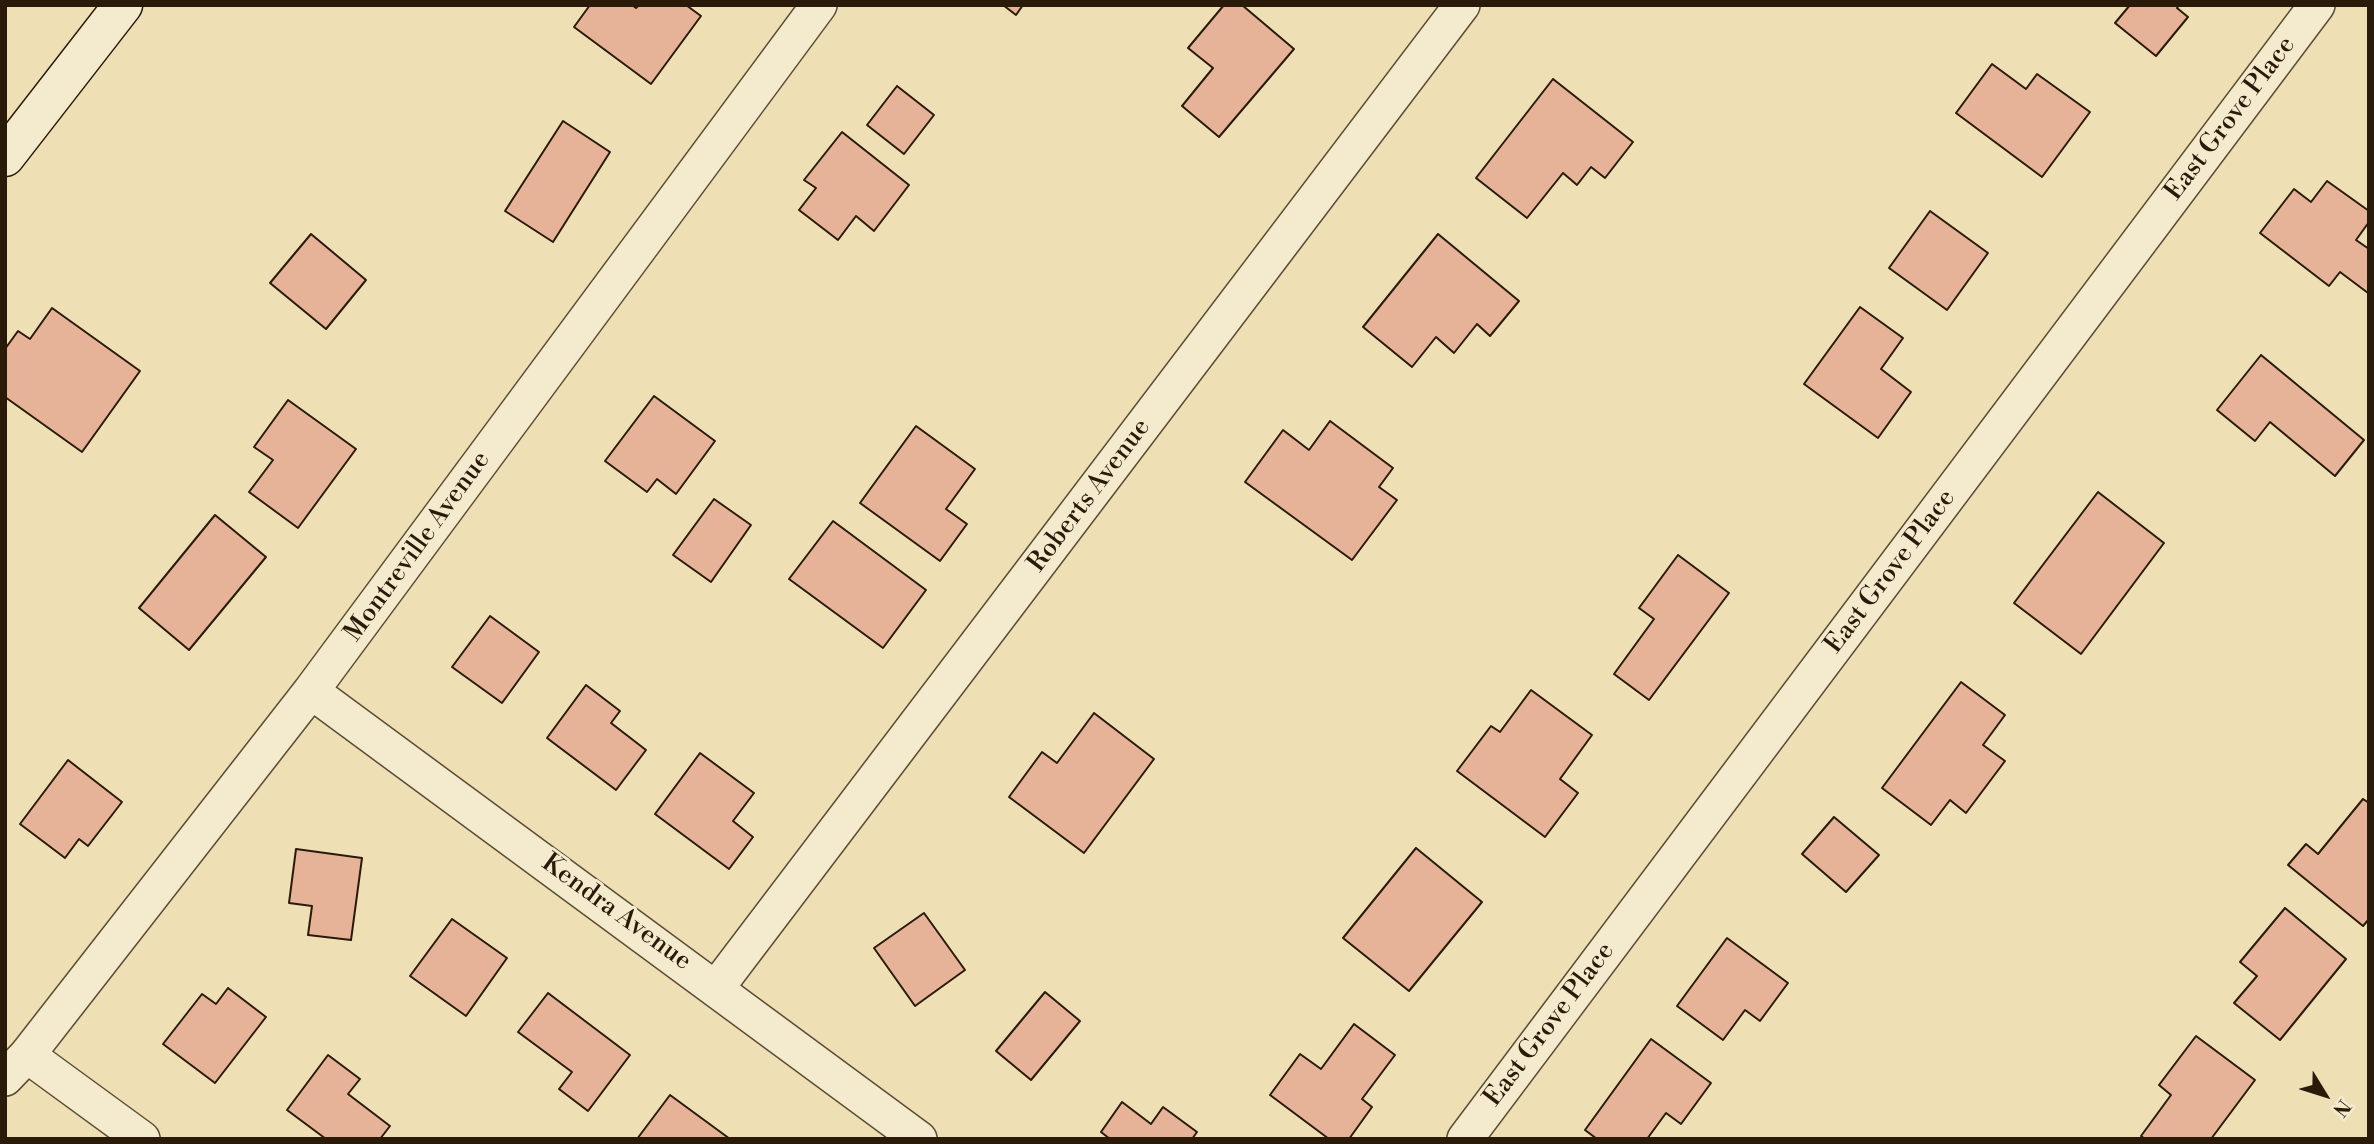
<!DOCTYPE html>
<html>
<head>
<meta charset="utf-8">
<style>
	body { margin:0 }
	#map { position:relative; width:2374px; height:1144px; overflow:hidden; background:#eee0b4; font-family:"Libre Bodoni",serif }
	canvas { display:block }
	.frame { position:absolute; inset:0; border:7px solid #2a1a0a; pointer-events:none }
	.north { position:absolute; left:2290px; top:1060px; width:70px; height:70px; -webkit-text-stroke:5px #f4ebce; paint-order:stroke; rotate:128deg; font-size:19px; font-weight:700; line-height:28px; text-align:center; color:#2a1a0a }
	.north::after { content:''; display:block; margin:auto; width:24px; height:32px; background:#2a1a0a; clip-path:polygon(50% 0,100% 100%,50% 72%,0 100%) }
</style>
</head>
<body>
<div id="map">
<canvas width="2374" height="1144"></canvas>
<div class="frame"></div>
<div class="north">N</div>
</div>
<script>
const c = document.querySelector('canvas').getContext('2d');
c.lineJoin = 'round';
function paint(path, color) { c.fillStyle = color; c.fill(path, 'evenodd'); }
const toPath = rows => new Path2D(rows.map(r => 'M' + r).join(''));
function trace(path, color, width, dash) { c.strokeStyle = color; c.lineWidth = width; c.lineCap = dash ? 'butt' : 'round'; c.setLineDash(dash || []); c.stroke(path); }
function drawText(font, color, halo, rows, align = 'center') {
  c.font = font + ' "Libre Bodoni",serif'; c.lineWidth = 6; c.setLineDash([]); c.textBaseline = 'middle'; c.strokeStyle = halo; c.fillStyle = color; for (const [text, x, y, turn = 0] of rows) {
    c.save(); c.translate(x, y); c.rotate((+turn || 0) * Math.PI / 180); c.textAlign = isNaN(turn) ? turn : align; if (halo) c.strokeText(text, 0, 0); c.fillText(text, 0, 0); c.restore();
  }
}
const building = toPath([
	[590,5,632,5,636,8,639,5,686,5,701,16,651,84,574,27,590,5],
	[1003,5,1023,5,1016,15,1003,5],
	[1224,5,1242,5,1294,49,1219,137,1182,106,1213,68,1188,48,1224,5],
	[2130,5,2179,5,2177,8,2188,17,2156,56,2115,23,2130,5],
	[1992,64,2026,89,2037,74,2090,112,2042,177,1956,113,1992,64],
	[1553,79,1633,142,1605,178,1591,167,1577,185,1563,173,1527,218,1476,178,1553,79],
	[897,86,934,115,904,154,867,125,897,86],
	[563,121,610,152,553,242,505,211,563,121],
	[842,132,909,185,874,231,856,216,838,240,799,210,816,188,804,180,842,132],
	[2327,181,2369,211,2369,222,2356,240,2369,249,2368,293,2340,272,2329,286,2260,233,2294,189,2311,202,2327,181],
	[1930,211,1988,253,1947,310,1889,268,1930,211],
	[311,234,366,280,326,329,270,283,311,234],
	[1438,234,1519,301,1490,336,1477,324,1454,353,1436,337,1412,367,1363,327,1438,234],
	[1860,307,1903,338,1881,369,1911,392,1878,438,1804,384,1860,307],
	[52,308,140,371,82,452,5,397,5,349,18,331,30,339,52,308],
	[2261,355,2364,440,2335,476,2270,422,2255,441,2217,410,2261,355],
	[654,396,715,441,676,494,657,479,647,492,605,461,654,396],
	[288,400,356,449,298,528,249,492,273,460,254,447,288,400],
	[1330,421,1393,468,1379,487,1397,500,1352,560,1245,482,1283,430,1309,450,1330,421],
	[916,426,975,469,946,509,967,524,940,561,860,503,916,426],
	[2098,492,2164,543,2081,654,2014,603,2098,492],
	[714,499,751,525,711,582,673,555,714,499],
	[215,515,266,557,189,650,139,608,215,515],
	[833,521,926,590,883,648,789,579,833,521],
	[1678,555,1729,593,1649,700,1614,674,1654,619,1639,608,1678,555],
	[490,616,539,652,502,703,452,667,490,616],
	[1961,682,2005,715,1983,745,2005,761,1966,813,1950,800,1931,825,1882,788,1961,682],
	[586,685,620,711,611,723,646,750,616,790,547,738,586,685],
	[1531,690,1592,735,1560,779,1578,793,1545,837,1457,771,1491,726,1500,732,1531,690],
	[1094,713,1154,759,1084,853,1009,797,1042,752,1057,763,1094,713],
	[700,753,754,793,733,821,753,837,729,869,655,814,700,753],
	[68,760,122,802,88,846,79,839,65,858,20,824,68,760],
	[2363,799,2369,803,2369,919,2363,926,2288,865,2306,844,2318,854,2363,799],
	[1834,817,1879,855,1846,892,1802,854,1834,817],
	[1416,848,1482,902,1409,991,1343,938,1416,848],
	[296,849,362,858,351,940,308,935,312,906,289,903,296,849],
	[2285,908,2346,959,2280,1040,2234,1003,2257,976,2240,962,2285,908],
	[924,913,965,970,915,1006,874,948,924,913],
	[452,919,507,958,466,1016,410,976,452,919],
	[1727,938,1788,983,1760,1021,1745,1010,1723,1040,1677,1006,1727,938],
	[228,988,266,1017,215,1083,163,1044,202,994,216,1004,228,988],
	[1045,992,1080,1021,1031,1080,996,1051,1045,992],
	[548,993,630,1055,588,1111,559,1089,572,1072,518,1032,548,993],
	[1354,1024,1395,1055,1362,1099,1372,1107,1349,1139,1329,1139,1270,1095,1300,1054,1321,1069,1354,1024],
	[2196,1036,2255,1080,2211,1139,2145,1139,2141,1136,2171,1095,2159,1085,2196,1036],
	[1651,1039,1711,1083,1681,1124,1666,1113,1647,1139,1597,1139,1585,1130,1651,1039],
	[328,1055,360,1079,348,1094,390,1126,380,1139,326,1139,287,1110,328,1055],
	[670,1095,730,1139,637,1139,670,1095],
	[1122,1102,1151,1124,1163,1107,1197,1132,1192,1139,1110,1139,1101,1132,1122,1102]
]);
paint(building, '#e6b298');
trace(building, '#2a1a0a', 2);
const minor = toPath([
	[311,691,919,1139],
	[717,987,1462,5],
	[27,1055,142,1139],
	[5,1078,27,1055,311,691,819,5],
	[1465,1139,2317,5]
]);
const secondary = toPath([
	[5,157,123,5]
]);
trace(minor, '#5b4c34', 38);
trace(secondary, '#2a1a0a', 41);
trace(minor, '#f4ebce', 35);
trace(secondary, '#f4ebce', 38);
drawText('26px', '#2a1a0a', '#f4ebce', [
	["East Grove Place",2231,119,-53],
	["Roberts Avenue",1090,496,-53],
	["Montreville Avenue",418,547,-54],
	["East Grove Place",1891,572,-53],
	["Kendra Avenue",616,913,36],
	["East Grove Place",1550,1025,-53]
]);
</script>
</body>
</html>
